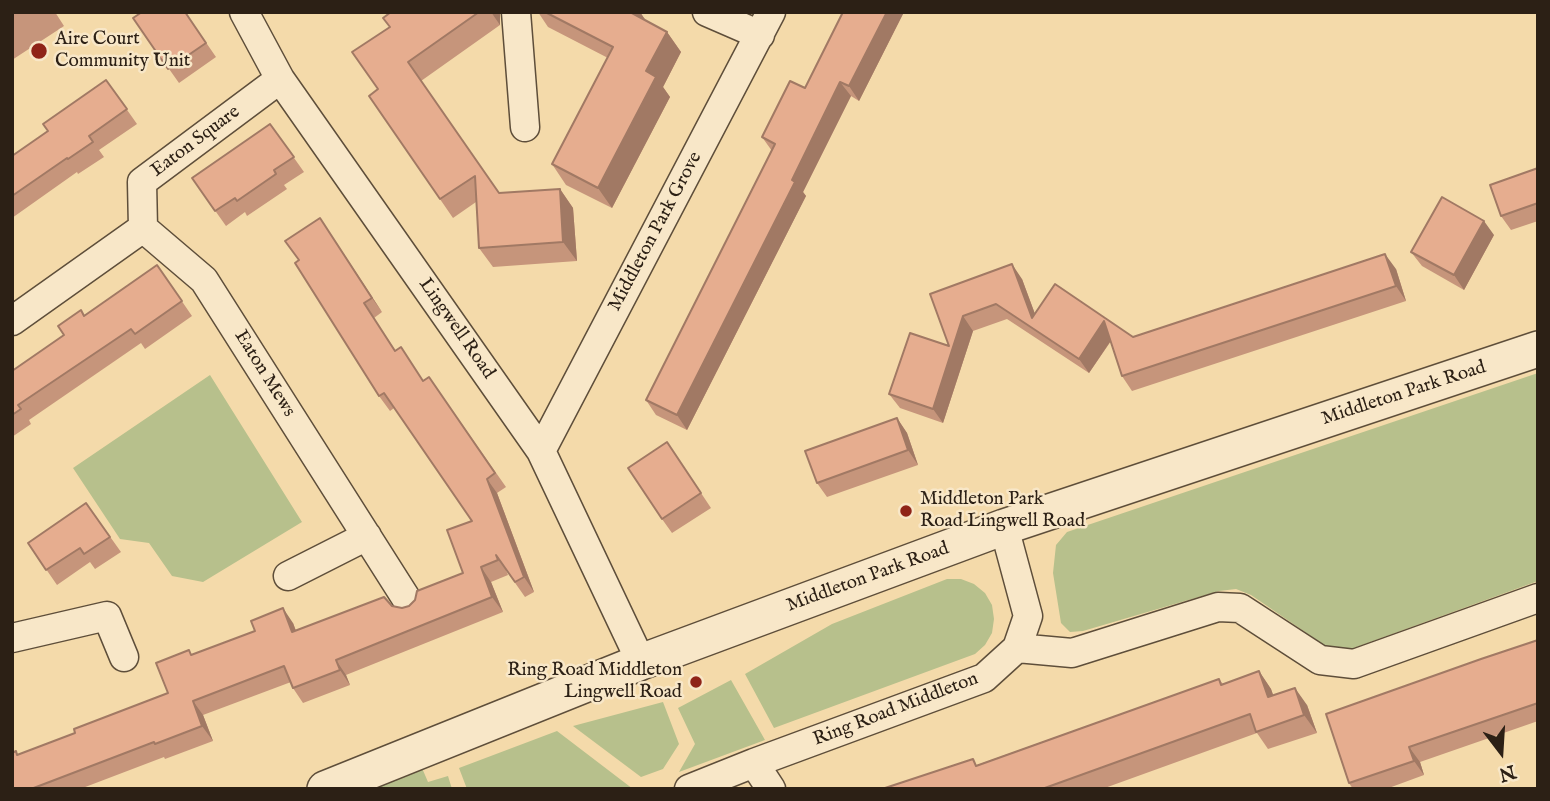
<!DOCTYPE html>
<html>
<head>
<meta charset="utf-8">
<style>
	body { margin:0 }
	#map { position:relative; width:1550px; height:801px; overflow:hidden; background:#f4daaa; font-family:"IM FELL English",serif }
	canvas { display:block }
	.frame { position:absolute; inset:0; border:14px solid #2c2015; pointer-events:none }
	.north { position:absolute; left:1466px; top:717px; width:70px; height:70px; -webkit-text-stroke:5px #f8e7c8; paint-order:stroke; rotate:163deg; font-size:19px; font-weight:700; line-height:28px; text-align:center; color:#2c2015 }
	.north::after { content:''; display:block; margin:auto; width:24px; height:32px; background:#2c2015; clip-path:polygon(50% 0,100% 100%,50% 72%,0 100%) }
</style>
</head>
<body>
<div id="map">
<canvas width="1550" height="801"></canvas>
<div class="frame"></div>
<div class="north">N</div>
</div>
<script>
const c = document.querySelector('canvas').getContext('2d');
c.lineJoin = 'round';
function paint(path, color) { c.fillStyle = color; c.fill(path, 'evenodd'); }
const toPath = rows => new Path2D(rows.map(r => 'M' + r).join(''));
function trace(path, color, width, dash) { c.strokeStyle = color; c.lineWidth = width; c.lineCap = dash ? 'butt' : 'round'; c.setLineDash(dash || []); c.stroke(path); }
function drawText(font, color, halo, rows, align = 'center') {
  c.font = font + ' "IM FELL English",serif'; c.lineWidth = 5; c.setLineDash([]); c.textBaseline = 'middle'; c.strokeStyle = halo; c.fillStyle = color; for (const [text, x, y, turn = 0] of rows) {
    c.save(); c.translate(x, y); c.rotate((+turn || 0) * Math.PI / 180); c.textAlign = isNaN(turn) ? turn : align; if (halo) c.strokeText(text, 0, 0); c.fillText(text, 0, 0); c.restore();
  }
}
paint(toPath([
	[1538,373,1538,581,1351,649,1338,651,1324,645,1251,595,1236,589,1219,591,1083,631,1070,632,1061,623,1053,573,1056,545,1067,532],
	[210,375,302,522,203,582,172,576,149,543,120,539,73,468],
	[947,579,961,579,974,584,985,593,992,605,994,619,992,633,985,645,975,654,774,728,745,674,832,624],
	[731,680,765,740,679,772,695,744,678,708],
	[663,702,679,744,663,769,641,777,573,726],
	[557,731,633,789,467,789,459,768],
	[422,768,428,782,448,776,452,789,369,789]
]), '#b7c08c');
const minor = toPath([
	[244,12,280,79,541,451,641,662],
	[516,12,525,127],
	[707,12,760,35],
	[143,228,204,280,411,606],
	[12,321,143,228,142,182,280,79],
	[541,451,771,12],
	[288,576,367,536],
	[12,638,107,616,124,657],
	[1017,648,1072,653,1218,607,1240,608,1320,660,1354,664,1538,598],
	[754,763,771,789],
	[689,789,754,763,984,678,1017,648,1028,616,1004,527]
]);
const tertiary = toPath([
	[325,789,641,662,1004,527,1538,349]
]);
trace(minor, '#5e4e3a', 31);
trace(tertiary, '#5e4e3a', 38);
trace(minor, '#f8e7c8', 28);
trace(tertiary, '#f8e7c8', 35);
paint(toPath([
	[12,12,55,12,64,26,12,60],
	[185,12,216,57,179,83,133,18],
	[391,12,500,12,500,25,421,81,499,193,560,189,573,208,577,261,493,267,479,248,476,202,453,218,369,96,378,89,390,27],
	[538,12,640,12,646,21,667,32,681,52,663,87,670,97,612,208,566,185,552,164,608,58,548,27],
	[843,12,904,12,859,101,851,96,803,192,806,196,687,430,656,415,646,400,772,151,762,137,805,88],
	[106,80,137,124,99,150,104,157,78,174,77,172,12,218,12,156,48,131],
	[270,124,304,172,284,185,287,189,247,216,245,212,226,226,192,178],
	[1538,168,1538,221,1511,230,1501,216],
	[330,233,382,312,374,318,395,350,424,381,429,377,506,487,497,493,534,592,525,597,506,570,508,575,491,582,503,612,346,675,350,685,303,703,293,688,291,682,203,715,213,741,165,759,164,757,80,789,12,789,16,751,18,755,75,733,168,693,189,650,192,655,293,623,296,631,392,606,402,608,409,606,463,573,472,521,394,408,390,411,379,396,299,260],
	[1494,235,1464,290,1422,266,1411,252],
	[157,265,192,316,145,349,141,343,29,420,31,424,12,437,12,371,64,335,84,316],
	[1396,269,1406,301,1132,391,1122,376,1111,341,1089,373,1007,319,973,331,943,423,900,408,889,394,949,346,930,294,1022,279,1035,314,1133,337],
	[897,418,907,433,918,465,827,497,817,483],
	[677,457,711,508,672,533,662,519],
	[86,503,121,552,95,569,90,562,57,585,28,543],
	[1538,640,1538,721,1420,762,1424,775,1386,789,1353,789,1349,783],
	[1259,671,1271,689,1273,695,1307,705,1317,733,1268,749,1257,733,1102,789,882,789,977,765,1219,679,1223,684]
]), '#c6957b');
paint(toPath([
	[491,12,500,12,500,25],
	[628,12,640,12,646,21],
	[887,12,904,12,859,101,849,86],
	[667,32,681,52,663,87,670,97,612,208,598,188,646,71],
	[840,82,851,96,803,192,806,196,687,430,677,415],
	[560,189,573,208,577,261,563,242],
	[320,218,330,233,382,312,372,298],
	[1484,221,1494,235,1464,290,1454,275],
	[1385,254,1396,269,1406,301,1396,286],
	[1012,264,1022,279,1042,333,1032,318],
	[963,316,973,331,943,423,933,409],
	[1104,321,1114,336,1089,373,1079,359],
	[897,418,907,433,918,465,908,450],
	[487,479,497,493,534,592,524,577],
	[481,567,491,582,503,612,492,597],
	[283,608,293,623,302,647,292,632],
	[336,660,346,675,350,685,340,670],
	[1259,671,1271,689,1280,714,1268,697],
	[1295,688,1307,705,1317,733,1304,715],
	[193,701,203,715,213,741,202,726],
	[1409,747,1420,762,1424,775,1414,761]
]), '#a17964');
const building = toPath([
	[142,12,185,12,206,43,168,69,133,18,142,12],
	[391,12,479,12,408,62,499,193,560,189,563,242,479,248,475,176,440,199,369,96,378,89,352,52,390,27,383,18,391,12],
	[545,12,630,12,667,32,646,71,656,77,598,188,552,164,613,47,545,12],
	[843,12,887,12,849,86,840,82,792,180,795,182,677,415,646,400,775,144,762,137,790,81,805,88,843,12],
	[106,80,127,109,89,136,93,142,68,159,67,158,12,196,12,156,48,131,43,124,106,80],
	[270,124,294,157,274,170,276,174,237,201,235,198,215,211,192,178,270,124],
	[1538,168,1538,203,1501,216,1490,185,1538,168],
	[1442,197,1484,221,1454,275,1411,252,1442,197],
	[320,218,372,298,364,303,395,351,401,347,423,381,429,377,495,473,487,479,524,577,515,582,496,555,498,560,481,567,492,597,336,660,340,670,293,688,284,666,193,701,202,726,155,744,154,742,31,789,12,789,12,753,16,751,17,755,75,733,74,729,168,693,156,663,189,650,191,655,255,631,251,621,283,608,292,632,384,597,392,606,402,608,409,606,415,600,417,591,463,573,447,530,472,521,384,393,379,396,295,263,299,260,285,241,320,218],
	[1385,254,1396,286,1122,376,1104,321,1079,359,996,304,963,316,933,409,889,394,910,333,949,346,930,294,1012,264,1032,318,1055,284,1133,337,1385,254],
	[157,265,182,301,135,334,131,329,18,405,21,409,12,415,12,371,64,335,58,326,81,310,84,316,157,265],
	[897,418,908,450,817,483,805,451,897,418],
	[667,442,701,493,662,519,628,468,667,442],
	[86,503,110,537,84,554,80,548,46,570,28,543,86,503],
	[1538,640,1538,703,1409,747,1414,761,1349,783,1326,714,1481,659,1538,640],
	[1259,671,1268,697,1295,688,1304,715,1256,732,1250,714,1042,789,882,789,973,759,976,766,1219,679,1221,685,1259,671]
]);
paint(building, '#e6ad8f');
trace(building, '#a17964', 2);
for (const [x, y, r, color] of [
	[39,51,9,"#8f2418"],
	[906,511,7,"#8f2418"],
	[696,682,7,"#8f2418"]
]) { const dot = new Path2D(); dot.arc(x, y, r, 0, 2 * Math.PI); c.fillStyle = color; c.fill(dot); trace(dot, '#f8e7c8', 2.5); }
drawText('19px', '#2c2015', '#f8e7c8', [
	["Aire Court",55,40],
	["Community Unit",55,62],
	["Middleton Park",920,500],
	["Road Lingwell Road",920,522],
	["Ring Road Middleton",682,671,"right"],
	["Lingwell Road",682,693,"right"]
], 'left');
drawText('19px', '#2c2015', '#f8e7c8', [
	["Eaton Square",196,142,-37],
	["Middleton Park Grove",656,232,-62],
	["Lingwell Road",456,329,55],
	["Eaton Mews",264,374,58],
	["Middleton Park Road",1404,394,-18],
	["Middleton Park Road",868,578,-20],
	["Ring Road Middleton",896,710,-21]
]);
</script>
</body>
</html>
